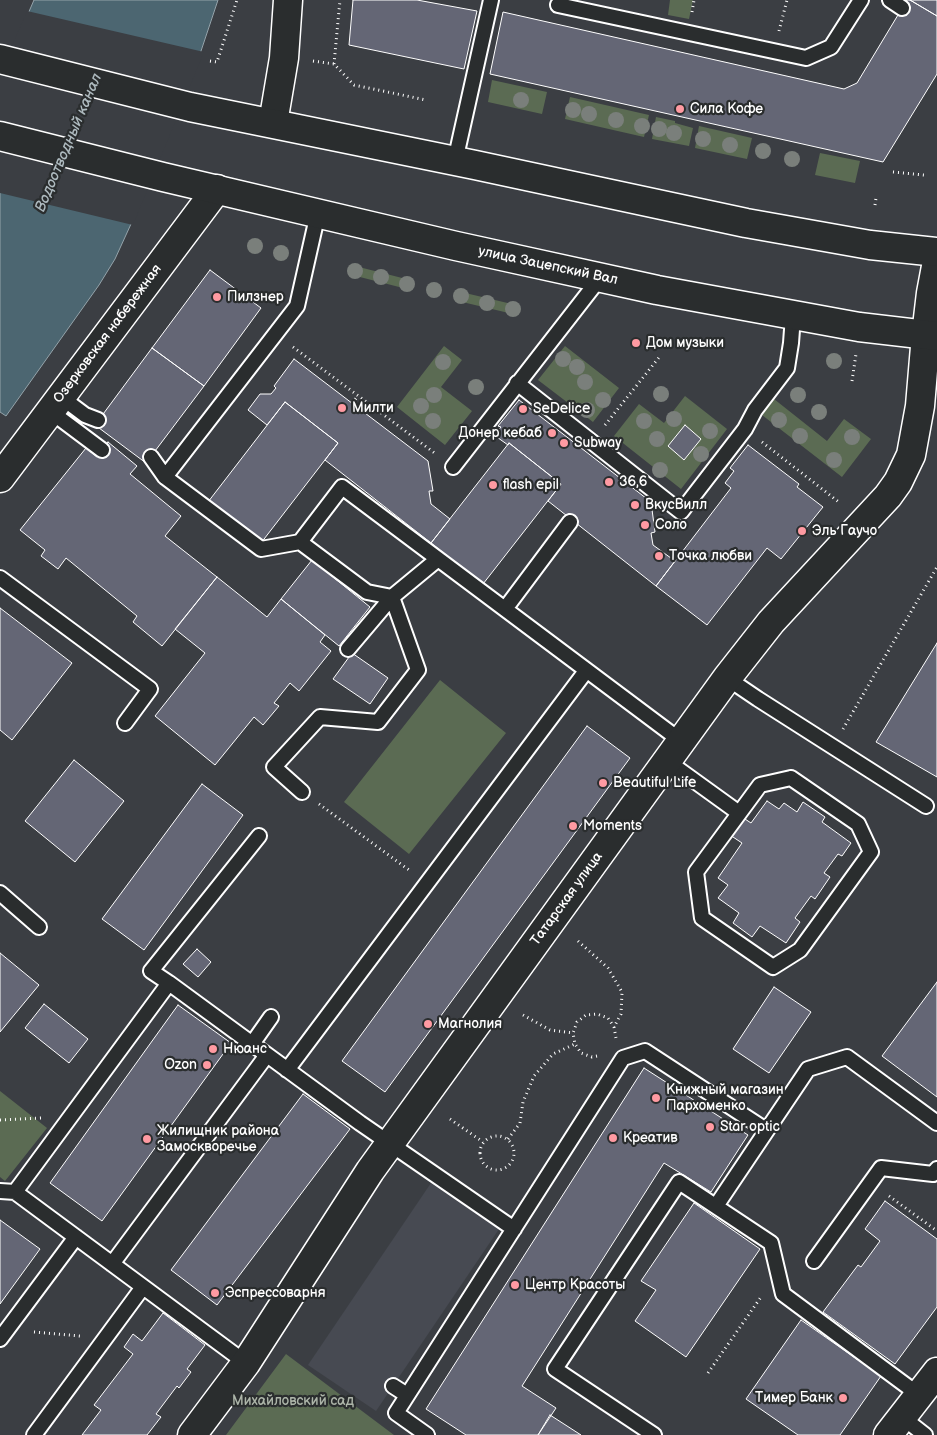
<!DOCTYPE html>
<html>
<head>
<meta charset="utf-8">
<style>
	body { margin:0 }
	canvas { display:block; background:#3b3e43 }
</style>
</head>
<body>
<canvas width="937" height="1435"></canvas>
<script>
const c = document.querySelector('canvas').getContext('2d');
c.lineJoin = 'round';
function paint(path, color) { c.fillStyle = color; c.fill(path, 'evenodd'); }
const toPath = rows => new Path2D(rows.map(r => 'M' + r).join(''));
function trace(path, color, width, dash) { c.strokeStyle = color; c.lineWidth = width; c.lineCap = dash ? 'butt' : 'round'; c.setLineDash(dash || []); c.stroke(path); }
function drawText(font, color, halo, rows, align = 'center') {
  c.font = font + ' "Balsamiq Sans",sans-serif'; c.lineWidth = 4.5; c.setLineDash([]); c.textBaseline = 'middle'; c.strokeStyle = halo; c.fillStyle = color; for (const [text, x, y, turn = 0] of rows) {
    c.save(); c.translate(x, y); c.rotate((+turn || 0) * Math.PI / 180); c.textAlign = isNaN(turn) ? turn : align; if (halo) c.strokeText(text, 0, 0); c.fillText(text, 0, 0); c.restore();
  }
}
paint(toPath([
	[431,1183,499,1229,376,1411,308,1365]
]), '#474a52');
paint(toPath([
	[670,0,693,0,689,19,668,15],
	[492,80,547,92,542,114,488,102],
	[570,97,649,115,644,137,565,119],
	[656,117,675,121,675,123,693,128,689,146,652,139],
	[699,126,752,138,747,159,695,148],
	[820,153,860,161,855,183,815,175],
	[355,266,410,280,412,283,412,287,407,289,352,275,350,272,350,268],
	[461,292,516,305,519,310,517,313,513,314,458,301,456,296,458,293],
	[444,346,462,360,441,387,472,411,445,445,397,407],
	[565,346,619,388,593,422,538,380],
	[685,396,727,429,681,489,614,436,639,404,664,423],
	[774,399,827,441,844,419,871,439,842,477,762,415],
	[440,680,506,733,409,854,344,802],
	[0,1091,47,1128,5,1181,0,1177],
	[286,1354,394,1435,226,1435]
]), '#5b6b53');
const water = toPath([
	[34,0,218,0,201,51,131,224,115,259,99,285,6,416,0,412,0,79,34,0]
]);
paint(water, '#4c6671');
trace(water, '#94a3aa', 1);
paint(toPath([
	[27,11,204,52,133,225,0,193,0,73]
]), '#3b3e43');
const building = toPath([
	[353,0,417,0,477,11,464,69,349,45,353,0],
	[907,0,910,0,937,16,937,74,883,162,490,74,503,12,844,89,857,83,907,0],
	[910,0,937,0,937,16,910,0],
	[210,270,261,308,204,386,152,348,210,270],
	[152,348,204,386,146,463,95,425,152,348],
	[294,359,428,461,433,491,429,491,431,504,450,519,431,543,325,460,338,443,285,402,267,425,248,410,260,394,271,394,276,388,274,386,294,359],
	[519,400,651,502,655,532,651,533,653,545,675,561,656,586,548,501,561,484,509,443,508,445,494,435,501,427,498,426,519,400],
	[285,402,338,443,261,543,208,502,285,402],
	[685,425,701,439,684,460,668,446,685,425],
	[108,442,137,466,130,474,181,516,165,536,217,577,162,646,133,622,137,616,66,558,58,569,41,556,45,550,20,530,86,448,97,457,108,442],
	[509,443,561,484,483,584,431,543,509,443],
	[748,445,799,484,797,487,823,507,781,559,767,548,707,625,656,586,731,488,725,483,734,471,730,468,748,445],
	[312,560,370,607,339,646,281,599,312,560],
	[217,577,267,617,281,599,325,635,320,642,331,651,299,691,290,683,274,703,279,706,263,725,254,717,215,765,155,716,205,653,175,629,217,577],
	[0,608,72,663,12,740,0,730,0,608],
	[937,643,937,777,876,742,937,643],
	[352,653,388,678,370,704,333,679,352,653],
	[587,726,630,758,385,1092,342,1061,587,726],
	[74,760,124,801,75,862,25,821,74,760],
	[202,784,243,815,144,950,102,919,202,784],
	[767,801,779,809,784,803,797,812,803,802,825,817,822,822,851,843,842,856,838,854,824,873,830,877,815,899,811,896,795,918,800,922,786,943,760,926,752,937,733,923,739,913,718,898,728,885,718,878,742,843,730,835,742,817,751,823,767,801],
	[197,949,211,962,198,977,183,964,197,949],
	[0,953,39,985,0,1032,0,953],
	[937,982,937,1097,882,1056,937,982],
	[774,987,811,1012,769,1073,733,1049,774,987],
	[44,1004,88,1039,69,1063,25,1028,44,1004],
	[178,1005,231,1043,102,1221,50,1183,178,1005],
	[644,1068,748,1135,711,1192,664,1163,522,1386,556,1408,538,1435,466,1435,426,1409,644,1068],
	[303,1094,350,1129,217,1305,171,1270,303,1094],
	[885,1201,937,1239,937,1307,895,1364,823,1312,858,1265,861,1267,880,1241,865,1229,885,1201],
	[694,1203,760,1249,686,1357,635,1321,656,1290,641,1281,694,1203],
	[0,1220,40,1249,0,1304,0,1220],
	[163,1313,205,1345,187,1369,191,1372,179,1388,177,1386,156,1414,161,1417,147,1435,82,1435,101,1410,94,1405,133,1354,124,1347,133,1334,142,1341,163,1313],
	[801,1320,881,1376,840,1435,798,1435,746,1399,801,1320],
	[550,1415,581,1435,538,1435,550,1415]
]);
paint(building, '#646675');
trace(building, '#fff', 1);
const lane = toPath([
	[890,0,902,8],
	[558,5,806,58,831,47,861,0],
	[455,161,491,0],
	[318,213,297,306,165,477,261,549,300,542,342,487,681,741],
	[517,383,681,512,745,429,755,410,787,368,791,343,793,316],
	[61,397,85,415,98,420],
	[50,411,102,450],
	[151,457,165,477],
	[453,467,600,278],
	[300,542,367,592,392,597],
	[0,578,150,689,125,723],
	[505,609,570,522],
	[348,649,392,597,438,559],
	[727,678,758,699,926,806],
	[667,761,739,813],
	[791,778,858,824,871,852,800,950,773,967,702,918,696,872,760,785,791,778],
	[302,792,274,767,320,717,378,722,418,670,392,597],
	[0,893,39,927],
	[169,983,151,971,259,836],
	[252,1044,271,1017],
	[287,1070,586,671],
	[0,1191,15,1192],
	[716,1206,808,1069,847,1057,937,1123],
	[814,1261,881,1168,933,1174,937,1169],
	[112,1264,267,1055],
	[0,1339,76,1237],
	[246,1363,15,1192,169,983,360,1123,514,1229],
	[393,1386,407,1395],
	[902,1417,925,1435],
	[34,1435,143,1287],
	[427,1435,396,1413,623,1058,645,1051,766,1130],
	[654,1435,555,1369,679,1182,771,1243,783,1294,919,1395]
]);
const street = toPath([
	[192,1435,246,1363,370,1171,727,678,771,622,888,496,898,482,911,455,920,406,926,335],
	[888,1435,937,1372]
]);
const secondary = toPath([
	[273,123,284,58,288,0],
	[926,335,931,293,937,261],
	[0,478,217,189]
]);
const primary = toPath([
	[0,59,190,107,475,165,746,223,870,245,937,252],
	[0,136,163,177,456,246,657,290,859,327,937,336]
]);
trace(lane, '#fff', 18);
trace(street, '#fff', 31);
trace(secondary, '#fff', 31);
trace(primary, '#fff', 31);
trace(toPath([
	[692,12,694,0],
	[779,31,787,0],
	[210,61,217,62,237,0],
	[313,61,334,64,354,85,426,100],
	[334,64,340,0],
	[893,172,924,175],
	[875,205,876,198],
	[293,347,436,454],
	[852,381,856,354],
	[352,403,358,396],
	[605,425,661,355],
	[762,442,840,503],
	[843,729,937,567],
	[319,804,409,870],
	[578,941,608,968,622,992,621,1014,614,1027,616,1038],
	[523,1015,550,1030,573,1033],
	[597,1056,592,1057,581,1053,575,1044,573,1033,577,1022,586,1015,597,1014,608,1018,614,1027],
	[450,1119,483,1142],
	[0,1120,42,1118],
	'480 1153a17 17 0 1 1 34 0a17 17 0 1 1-34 0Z',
	[508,1139,520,1123,523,1102,534,1076,553,1054,575,1044],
	[889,1196,937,1231],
	[34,1332,80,1336],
	[708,1373,761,1297]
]), '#fff', 3, [1, 4]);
trace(lane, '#2a2d2e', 14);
trace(street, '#2a2d2e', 28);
trace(secondary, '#2a2d2e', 28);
trace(primary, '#2a2d2e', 28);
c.fillStyle = '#7a7f7b';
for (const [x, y] of [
	[521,100],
	[573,110],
	[589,114],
	[616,120],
	[642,126],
	[659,129],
	[674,133],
	[703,139],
	[730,145],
	[763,151],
	[792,159],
	[255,246],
	[281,253],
	[355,271],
	[381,277],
	[407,284],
	[434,290],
	[461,296],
	[487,303],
	[513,309],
	[563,359],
	[834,361],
	[443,362],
	[577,367],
	[585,382],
	[476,387],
	[661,394],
	[434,395],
	[798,395],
	[603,400],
	[421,406],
	[587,410],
	[819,412],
	[674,419],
	[779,420],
	[433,421],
	[644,421],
	[710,431],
	[800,436],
	[852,437],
	[657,439],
	[701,454],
	[834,460],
	[660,470]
]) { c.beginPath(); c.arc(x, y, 8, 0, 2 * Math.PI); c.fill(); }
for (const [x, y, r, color] of [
	[680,109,5,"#ff9aa2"],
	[217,297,5,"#ff9aa2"],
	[636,343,5,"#ff9aa2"],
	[342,408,5,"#ff9aa2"],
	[523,409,5,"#ff9aa2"],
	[552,433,5,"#ff9aa2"],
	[564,443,5,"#ff9aa2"],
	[609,482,5,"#ff9aa2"],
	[493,485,5,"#ff9aa2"],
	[635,505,5,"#ff9aa2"],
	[645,525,5,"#ff9aa2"],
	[802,531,5,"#ff9aa2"],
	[659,556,5,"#ff9aa2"],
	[603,783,5,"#ff9aa2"],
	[573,826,5,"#ff9aa2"],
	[428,1024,5,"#ff9aa2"],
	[213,1049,5,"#ff9aa2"],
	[207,1065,5,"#ff9aa2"],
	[656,1098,5,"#ff9aa2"],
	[710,1127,5,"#ff9aa2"],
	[613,1138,5,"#ff9aa2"],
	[147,1139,5,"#ff9aa2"],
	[515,1285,5,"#ff9aa2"],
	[215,1293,5,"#ff9aa2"],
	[843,1398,5,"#ff9aa2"]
]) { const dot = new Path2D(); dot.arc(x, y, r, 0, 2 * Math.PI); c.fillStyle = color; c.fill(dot); trace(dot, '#2a2d2e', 2); }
drawText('14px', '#fff', '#2a2d2e', [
	["Сила Кофе",690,109],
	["Пилзнер",227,297],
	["Дом музыки",646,343],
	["Милти",352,408],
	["SeDelice",533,409],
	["Донер кебаб",542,433,"right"],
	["Subway",574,443],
	["36,6",619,482],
	["flash epil",503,485],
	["ВкусВилл",645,505],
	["Соло",655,525],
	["Эль Гаучо",812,531],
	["Точка любви",669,556],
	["Beautiful Life",613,783],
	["Moments",583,826],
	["Магнолия",438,1024],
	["Нюанс",223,1049],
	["Ozon",197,1065,"right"],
	["Книжный магазин",666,1090],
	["Пархоменко",666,1106],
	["Star optic",720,1127],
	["Жилищник района",157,1131],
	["Замоскворечье",157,1147],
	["Креатив",623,1138],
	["Центр Красоты",525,1285],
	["Эспрессоварня",225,1293],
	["Тимер Банк",833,1398,"right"]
], 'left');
drawText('14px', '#fff', '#2a2d2e', [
	["улица Зацепский Вал",548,266,12],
	["Озерковская набережная",108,334,-53],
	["Татарская улица",567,899,-54]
]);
drawText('14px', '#adb5a9', '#2a2d2e', [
	["Михайловский сад",293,1401]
]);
drawText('italic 15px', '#aebabf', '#2a2d2e', [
	["Водоотводный канал",69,143,-67]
]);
</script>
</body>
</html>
